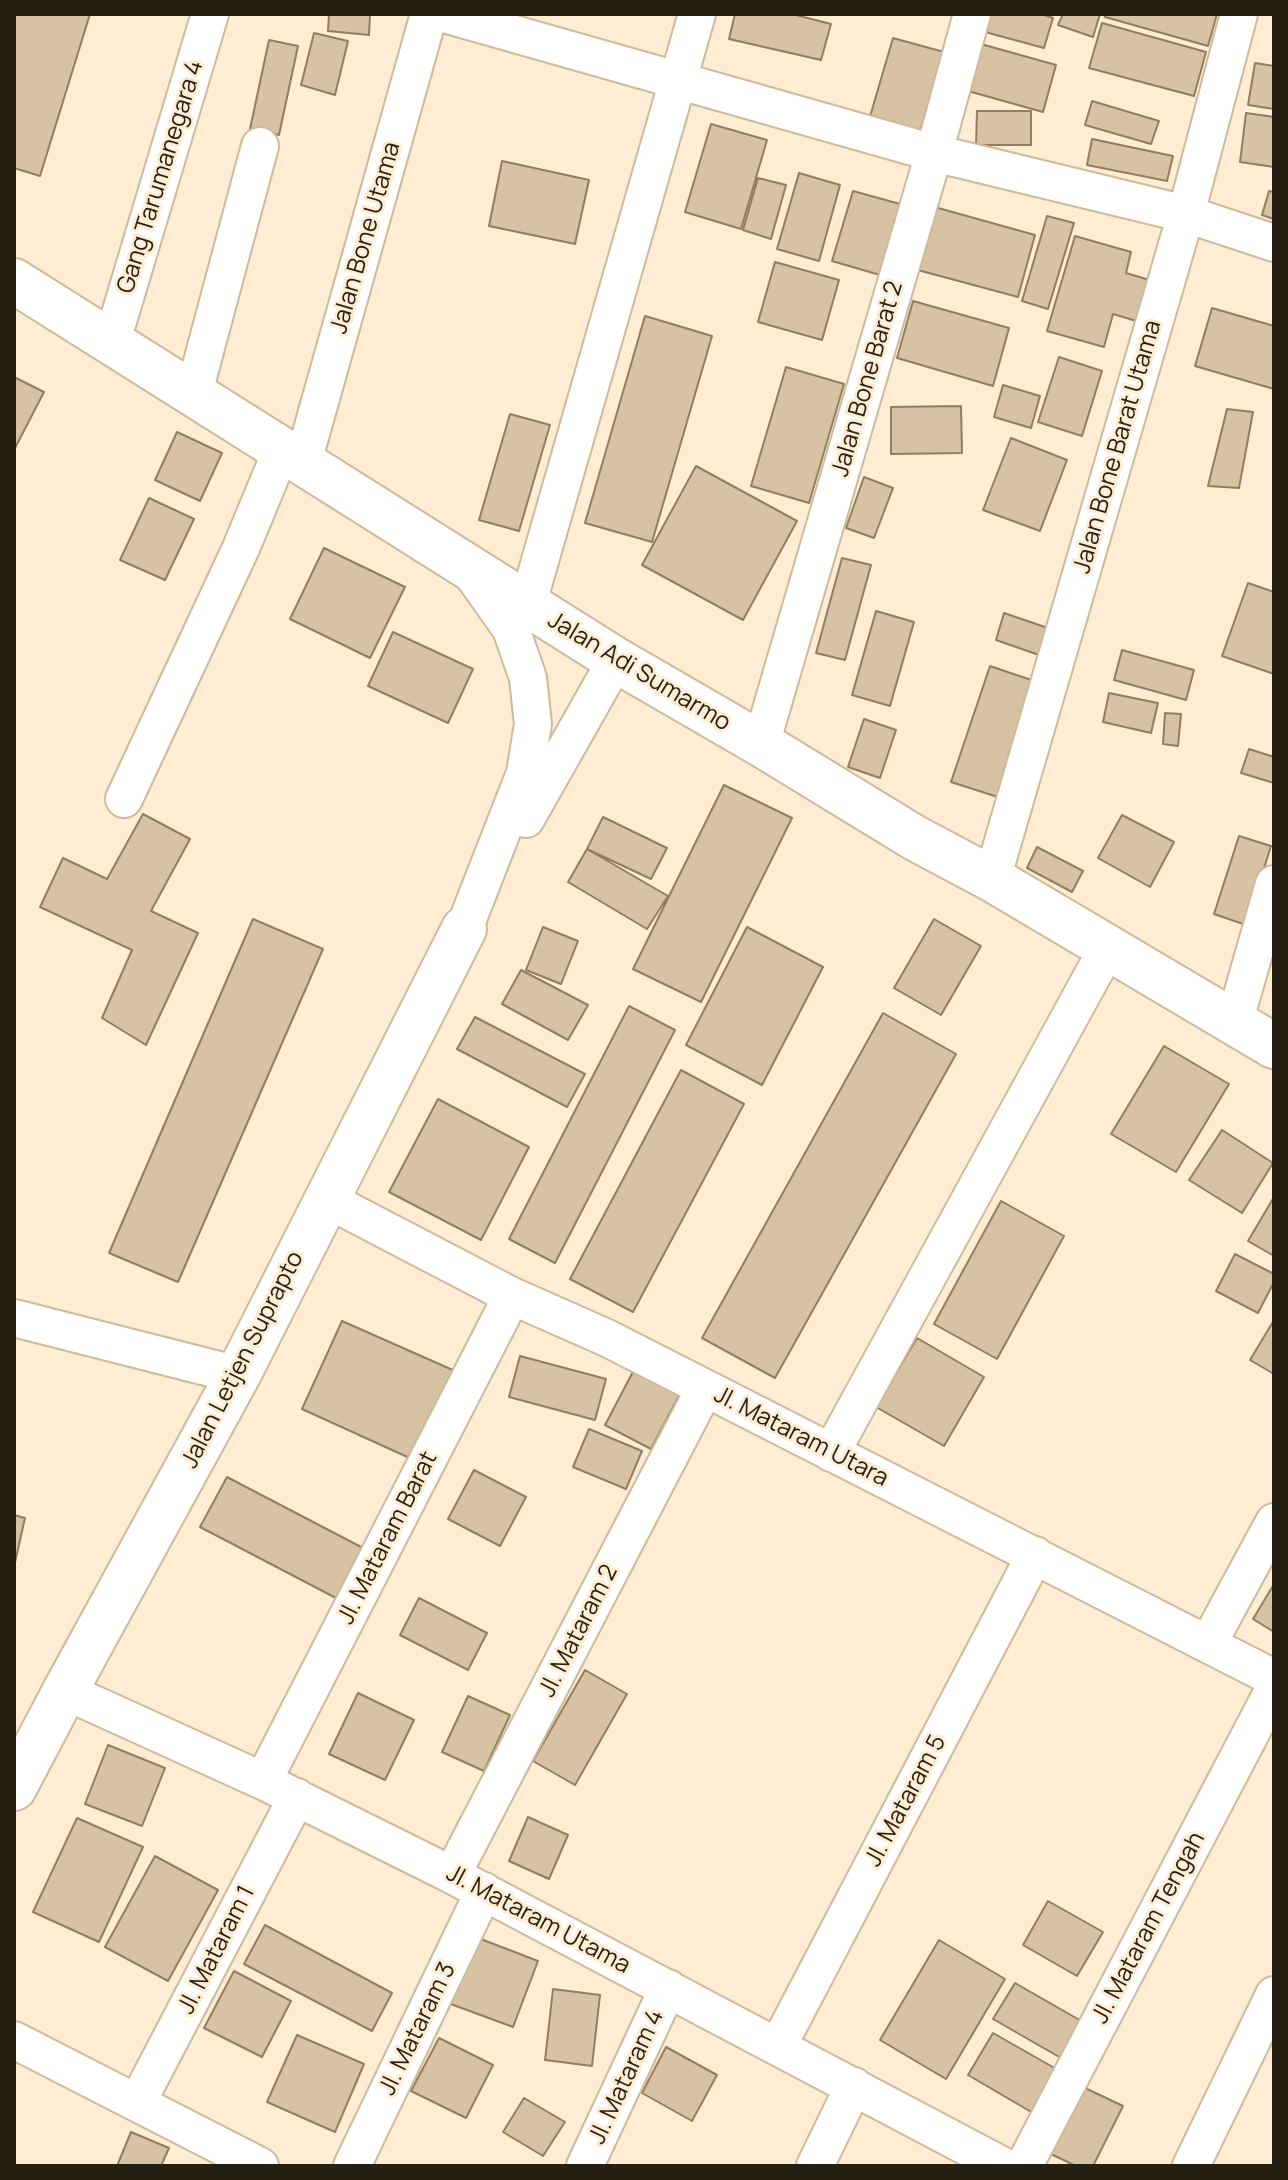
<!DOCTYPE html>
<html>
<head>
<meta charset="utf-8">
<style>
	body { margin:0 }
	#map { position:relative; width:1288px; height:2180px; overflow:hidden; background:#feedd3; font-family:Manrope,sans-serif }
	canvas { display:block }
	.frame { position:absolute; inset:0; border:16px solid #261f13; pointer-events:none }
</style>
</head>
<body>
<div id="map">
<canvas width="1288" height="2180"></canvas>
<div class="frame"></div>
</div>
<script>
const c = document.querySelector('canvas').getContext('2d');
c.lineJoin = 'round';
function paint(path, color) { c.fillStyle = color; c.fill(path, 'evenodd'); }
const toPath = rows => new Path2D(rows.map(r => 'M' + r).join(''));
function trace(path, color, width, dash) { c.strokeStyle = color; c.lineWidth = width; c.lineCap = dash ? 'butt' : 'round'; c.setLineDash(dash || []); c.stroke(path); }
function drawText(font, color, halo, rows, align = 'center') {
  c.font = font + ' Manrope,sans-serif'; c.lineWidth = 6; c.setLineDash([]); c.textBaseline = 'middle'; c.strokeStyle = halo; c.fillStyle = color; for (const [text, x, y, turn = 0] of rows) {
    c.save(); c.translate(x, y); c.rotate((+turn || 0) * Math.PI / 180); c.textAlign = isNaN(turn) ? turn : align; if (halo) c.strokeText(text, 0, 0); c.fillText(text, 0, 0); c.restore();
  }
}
const building = toPath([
	[14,14,90,14,40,176,14,168,14,14],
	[329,14,370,14,369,35,328,31,329,14],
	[735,14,792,14,831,24,821,60,729,39,735,14],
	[990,14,1041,14,1053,18,1044,48,985,32,990,14],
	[1063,14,1100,14,1093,37,1058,25,1063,14],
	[1105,14,1217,14,1208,46,1105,17,1105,14],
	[1102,23,1206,52,1194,96,1089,68,1102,23],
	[314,33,348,41,335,95,301,85,314,33],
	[893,38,944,52,919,135,869,120,893,38],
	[269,40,298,46,279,135,250,129,269,40],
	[981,44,1056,65,1043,112,968,91,981,44],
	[1255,63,1274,66,1274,109,1248,105,1255,63],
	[1092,101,1159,121,1151,144,1085,125,1092,101],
	[977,111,1031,111,1031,145,976,145,977,111],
	[1246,113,1274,117,1274,167,1240,162,1246,113],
	[711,124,767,140,741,229,685,212,711,124],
	[1092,139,1173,156,1167,181,1087,165,1092,139],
	[502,161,589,180,575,244,489,226,502,161],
	[799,173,840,185,819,261,777,249,799,173],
	[758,178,786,185,771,239,743,230,758,178],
	[853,191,900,204,880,275,832,261,853,191],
	[1269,191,1274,192,1274,219,1262,215,1269,191],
	[931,206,1035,235,1018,297,914,269,931,206],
	[1047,216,1074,223,1048,309,1022,301,1047,216],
	[1075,236,1131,252,1126,273,1156,282,1143,323,1113,314,1104,347,1047,331,1075,236],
	[775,262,839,280,822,340,758,322,775,262],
	[913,301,1009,328,993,386,897,358,913,301],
	[1212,308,1274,326,1274,389,1195,366,1212,308],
	[645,316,712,336,652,542,585,523,645,316],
	[1059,357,1102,371,1082,436,1038,422,1059,357],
	[786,367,844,384,809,503,751,486,786,367],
	[14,377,44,392,14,450,14,377],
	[1003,385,1040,396,1031,428,994,417,1003,385],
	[961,406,962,453,891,454,891,407,961,406],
	[1227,409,1253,412,1239,488,1208,486,1227,409],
	[510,414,550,425,519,531,479,520,510,414],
	[177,432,222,453,200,501,155,480,177,432],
	[1011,438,1067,460,1040,531,983,510,1011,438],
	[696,466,797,521,743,620,642,565,696,466],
	[864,477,893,488,874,538,846,528,864,477],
	[149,498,194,519,165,580,120,560,149,498],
	[324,548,405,587,370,658,290,619,324,548],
	[842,558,871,565,845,660,816,653,842,558],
	[1248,583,1274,592,1274,674,1222,656,1248,583],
	[876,611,914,622,890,706,852,695,876,611],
	[1004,613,1048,628,1039,655,996,640,1004,613],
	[393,632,473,669,448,723,368,686,393,632],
	[1122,650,1194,670,1186,700,1114,680,1122,650],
	[990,666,1040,683,1001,798,951,782,990,666],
	[1109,693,1158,703,1151,733,1103,722,1109,693],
	[1165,713,1181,714,1178,746,1163,744,1165,713],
	[864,719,896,730,880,778,848,767,864,719],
	[1249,749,1274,757,1274,783,1241,773,1249,749],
	[724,785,792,818,701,1002,633,969,724,785],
	[143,814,190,839,151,911,198,933,146,1045,102,1018,132,950,40,907,63,858,107,879,143,814],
	[1122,815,1174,842,1150,887,1098,858,1122,815],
	[603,817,667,848,651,879,587,849,603,817],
	[1239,836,1271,846,1246,925,1214,914,1239,836],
	[1037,847,1083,871,1072,892,1027,868,1037,847],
	[587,849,668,896,647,929,568,882,587,849],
	[253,919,323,949,178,1282,109,1253,253,919],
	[934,919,981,946,941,1015,894,988,934,919],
	[543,927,578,941,561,984,526,970,543,927],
	[747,927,823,967,762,1085,686,1045,747,927],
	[521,970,588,1005,568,1040,502,1004,521,970],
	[629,1006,675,1030,555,1263,509,1239,629,1006],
	[883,1013,956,1054,775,1378,702,1338,883,1013],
	[475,1017,585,1074,567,1107,457,1049,475,1017],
	[1164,1046,1229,1084,1176,1172,1111,1134,1164,1046],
	[681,1070,744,1104,633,1312,570,1279,681,1070],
	[438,1099,529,1147,481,1240,389,1192,438,1099],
	[1222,1130,1273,1163,1242,1213,1189,1180,1222,1130],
	[1274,1197,1274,1256,1248,1241,1274,1197],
	[1001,1201,1064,1236,997,1359,934,1324,1001,1201],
	[1235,1254,1274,1274,1274,1282,1258,1313,1216,1291,1235,1254],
	[1274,1320,1274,1374,1250,1360,1274,1320],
	[342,1321,455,1371,414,1460,302,1409,342,1321],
	[917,1338,984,1377,944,1446,876,1407,917,1338],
	[520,1356,606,1379,595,1420,509,1397,520,1356],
	[635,1368,681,1392,651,1449,605,1425,635,1368],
	[589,1429,642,1451,626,1489,573,1467,589,1429],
	[474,1470,526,1497,500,1546,448,1519,474,1470],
	[227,1477,363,1548,336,1598,200,1527,227,1477],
	[14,1515,25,1518,14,1567,14,1515],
	[1274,1584,1274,1632,1253,1619,1274,1584],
	[419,1598,487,1633,468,1670,400,1635,419,1598],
	[585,1670,627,1694,575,1785,533,1761,585,1670],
	[358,1693,414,1720,385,1780,329,1754,358,1693],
	[468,1696,510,1715,484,1771,442,1752,468,1696],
	[108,1745,165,1768,142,1826,85,1804,108,1745],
	[528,1817,568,1835,549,1879,509,1861,528,1817],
	[77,1818,143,1847,99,1942,33,1912,77,1818],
	[155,1856,218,1890,168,1981,105,1947,155,1856],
	[1048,1901,1103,1932,1077,1976,1023,1945,1048,1901],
	[265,1925,392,1993,372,2031,244,1964,265,1925],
	[473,1936,538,1961,513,2027,448,2003,473,1936],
	[939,1940,1005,1979,946,2079,880,2040,939,1940],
	[234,1971,291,2001,262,2057,204,2028,234,1971],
	[1015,1983,1083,2022,1061,2058,993,2019,1015,1983],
	[553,1989,600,1995,592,2066,545,2060,553,1989],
	[993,2033,1058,2070,1033,2113,968,2075,993,2033],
	[297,2035,364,2064,335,2132,267,2102,297,2035],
	[439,2038,493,2065,466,2118,411,2091,439,2038],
	[666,2047,717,2075,692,2121,642,2093,666,2047],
	[1083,2087,1123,2106,1093,2166,1076,2166,1051,2154,1083,2087],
	[524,2098,565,2122,543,2156,503,2132,524,2098],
	[131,2132,169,2148,161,2166,117,2166,131,2132]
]);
paint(building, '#d7c2a3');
trace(building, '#917e60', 2);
const minor = toPath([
	[444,14,934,153,1186,214,1274,243],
	[112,341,210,14],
	[194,392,260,146],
	[303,462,429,14],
	[527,606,697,14],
	[761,744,934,153,972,14],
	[124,799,241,548,282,449],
	[526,819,616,660],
	[992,879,1186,214,1239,14],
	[464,929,525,773,533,724,528,678,511,629,472,574],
	[1234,1023,1274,884],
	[326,1199,512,1296,607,1338,1274,1678],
	[14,1318,238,1375],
	[831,1453,1107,949],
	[1208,1644,1274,1522],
	[65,1691,263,1781,452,1875,1003,2166],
	[263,1781,512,1296],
	[452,1875,705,1388],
	[14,2040,260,2166],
	[778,2046,1035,1555],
	[137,2103,297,1797],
	[352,2166,484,1891],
	[585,2166,668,1988],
	[815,2166,854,2086],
	[1024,2166,1274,1689],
	[1191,2166,1274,1995]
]);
const major = toPath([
	[14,281,616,660,761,744,915,838,992,879,1274,1046],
	[14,1788,65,1691,238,1375,464,929]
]);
trace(minor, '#ceba9a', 40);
trace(major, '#ceba9a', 48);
trace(minor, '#fff', 36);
trace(major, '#fff', 44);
drawText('24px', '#261f13', '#feedd3', [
	["Gang Tarumanegara 4",161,177,-73],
	["Jalan Bone Utama",366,238,-74],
	["Jalan Bone Barat 2",868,379,-74],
	["Jalan Bone Barat Utama",1118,447,-74],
	["Jalan Adi Sumarmo",639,672,31],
	["Jalan Letjen Suprapto",243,1360,-63],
	["Jl. Mataram Utara",801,1437,27],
	["Jl. Mataram Barat",388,1538,-63],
	["Jl. Mataram 2",579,1631,-63],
	["Jl. Mataram 5",906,1801,-62],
	["Jl. Mataram Utama",538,1920,28],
	["Jl. Mataram Tengah",1149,1928,-62],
	["Jl. Mataram 1",217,1950,-63],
	["Jl. Mataram 3",418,2029,-64],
	["Jl. Mataram 4",627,2077,-65]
]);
</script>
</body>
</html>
